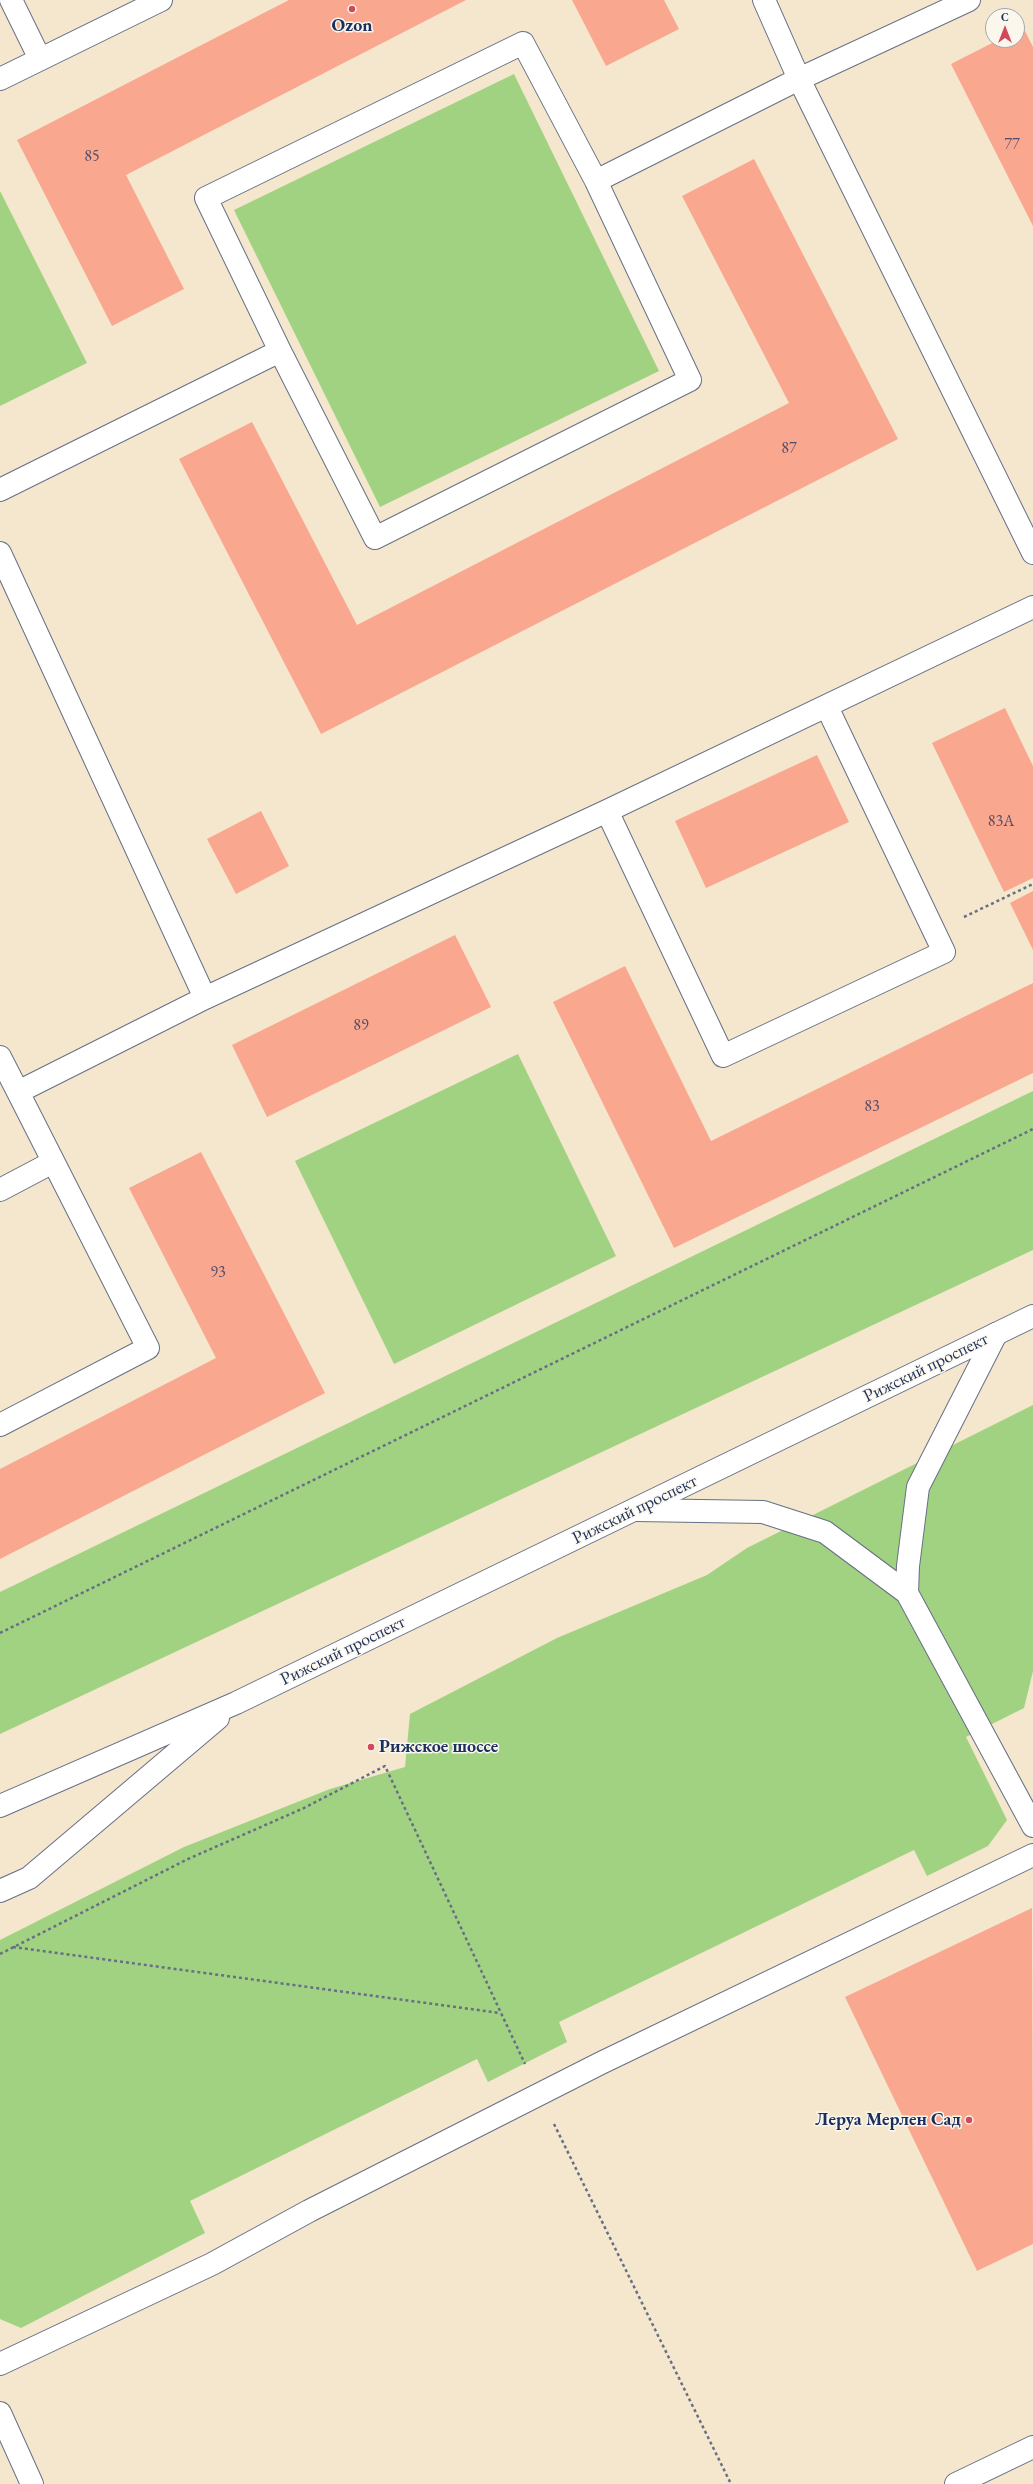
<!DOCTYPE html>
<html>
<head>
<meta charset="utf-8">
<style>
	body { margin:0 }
	#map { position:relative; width:1033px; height:2484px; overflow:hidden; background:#f4e7cd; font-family:"EB Garamond",serif }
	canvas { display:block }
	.north { position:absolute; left:985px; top:8px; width:40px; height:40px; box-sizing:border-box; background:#fbf7ec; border:1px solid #a1a7b3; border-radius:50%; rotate:0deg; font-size:11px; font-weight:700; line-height:16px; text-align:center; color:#1b2f5e }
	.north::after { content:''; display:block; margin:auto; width:14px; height:18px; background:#d1495b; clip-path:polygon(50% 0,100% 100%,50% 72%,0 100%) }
</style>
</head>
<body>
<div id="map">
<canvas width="1033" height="2484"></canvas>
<div class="north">С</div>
</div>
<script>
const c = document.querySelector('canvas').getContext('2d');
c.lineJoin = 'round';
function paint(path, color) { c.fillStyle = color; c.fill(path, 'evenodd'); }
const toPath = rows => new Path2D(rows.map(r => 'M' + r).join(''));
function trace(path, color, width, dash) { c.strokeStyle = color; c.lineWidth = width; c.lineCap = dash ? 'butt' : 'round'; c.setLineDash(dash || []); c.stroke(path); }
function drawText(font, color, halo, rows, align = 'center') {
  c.font = font + ' "EB Garamond",serif'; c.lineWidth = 3; c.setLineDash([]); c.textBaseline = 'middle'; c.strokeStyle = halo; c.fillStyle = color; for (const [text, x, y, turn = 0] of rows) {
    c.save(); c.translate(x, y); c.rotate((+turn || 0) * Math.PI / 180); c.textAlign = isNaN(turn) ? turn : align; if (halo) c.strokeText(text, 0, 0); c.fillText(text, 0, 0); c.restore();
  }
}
paint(toPath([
	[514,74,659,371,380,507,234,210],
	[0,191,87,363,0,406],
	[518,1054,616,1256,394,1364,295,1161],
	[1033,1091,1033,1250,0,1734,0,1592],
	[1033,1405,1033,1671,1024,1708,966,1737,1007,1820,988,1846,927,1876,914,1850,559,2022,567,2042,488,2082,477,2059,190,2201,205,2233,21,2328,0,2319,0,1940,184,1847,330,1789,405,1767,410,1714,557,1638,707,1575,747,1548]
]), '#a1d281');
paint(toPath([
	[289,0,466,0,126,175,184,289,112,326,17,140],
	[572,0,664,0,679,29,606,66],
	[1023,27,1033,47,1033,226,951,64,998,40,1017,40,1017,30],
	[754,159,898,439,321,734,179,459,252,422,357,625,789,403,682,196],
	[1005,708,1033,766,1033,878,1004,892,932,743],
	[817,755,849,822,706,888,675,821],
	[261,811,289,866,236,894,207,839],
	[1033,891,1033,950,1010,903],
	[455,935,491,1007,267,1117,232,1045],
	[625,966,711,1141,1033,983,1033,1073,674,1248,553,1002],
	[201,1152,325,1393,0,1559,0,1469,216,1358,129,1188],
	[1032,1908,1033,2244,977,2271,845,1997]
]), '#faa78f');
const service = toPath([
	[11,0,40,59],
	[969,0,799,79,1033,553],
	[0,79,161,0],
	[280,351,375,538,690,380,596,181],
	[0,490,280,351,206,198,523,43,596,181,799,79,764,0],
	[0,553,205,998],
	[607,811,723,1056,944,952,827,707],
	[0,1057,18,1092],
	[0,1190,53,1162],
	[0,1425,148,1348,18,1092,205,998,607,811,1033,607],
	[636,1510,763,1512,825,1532,907,1593,1033,1826],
	[907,1593,908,1566,918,1487,996,1334],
	[0,2364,212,2264,309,2211,601,2063,1033,1855],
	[0,2413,32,2484],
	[956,2484,1033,2447]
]);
const trunk = toPath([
	[0,1806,236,1703,1033,1316],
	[0,1891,29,1878,218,1718]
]);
trace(service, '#676f85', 24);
trace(trunk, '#676f85', 24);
trace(toPath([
	[964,917,1033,884],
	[0,1633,1033,1129],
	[13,1947,500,2013],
	[0,1954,188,1859,304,1808,385,1766,525,2064],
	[554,2124,731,2484]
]), '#676f85', 2.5, [3, 3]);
trace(service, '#fff', 22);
trace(trunk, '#fff', 22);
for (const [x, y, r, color] of [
	[352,9,4,"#d1495b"],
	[371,1747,4,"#d1495b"],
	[969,2120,4,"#d1495b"]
]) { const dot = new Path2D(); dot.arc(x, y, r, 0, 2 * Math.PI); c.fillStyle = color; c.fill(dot); trace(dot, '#fbf7ec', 1.5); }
drawText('16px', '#534d6a', null, [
	["77",1012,145],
	["85",92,157],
	["87",789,449],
	["83А",1001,822],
	["89",361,1026],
	["83",872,1107],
	["93",218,1273]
]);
drawText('bold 18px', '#1b2f5e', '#fbf7ec', [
	["Ozon",352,26],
	["Рижское шоссе",379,1747,"left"],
	["Леруа Мерлен Сад",961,2120,"right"]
]);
drawText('18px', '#1b2f5e', '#fbf7ec', [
	["Рижский проспект",926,1368,-26],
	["Рижский проспект",635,1510,-26],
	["Рижский проспект",343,1651,-26]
]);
</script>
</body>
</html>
